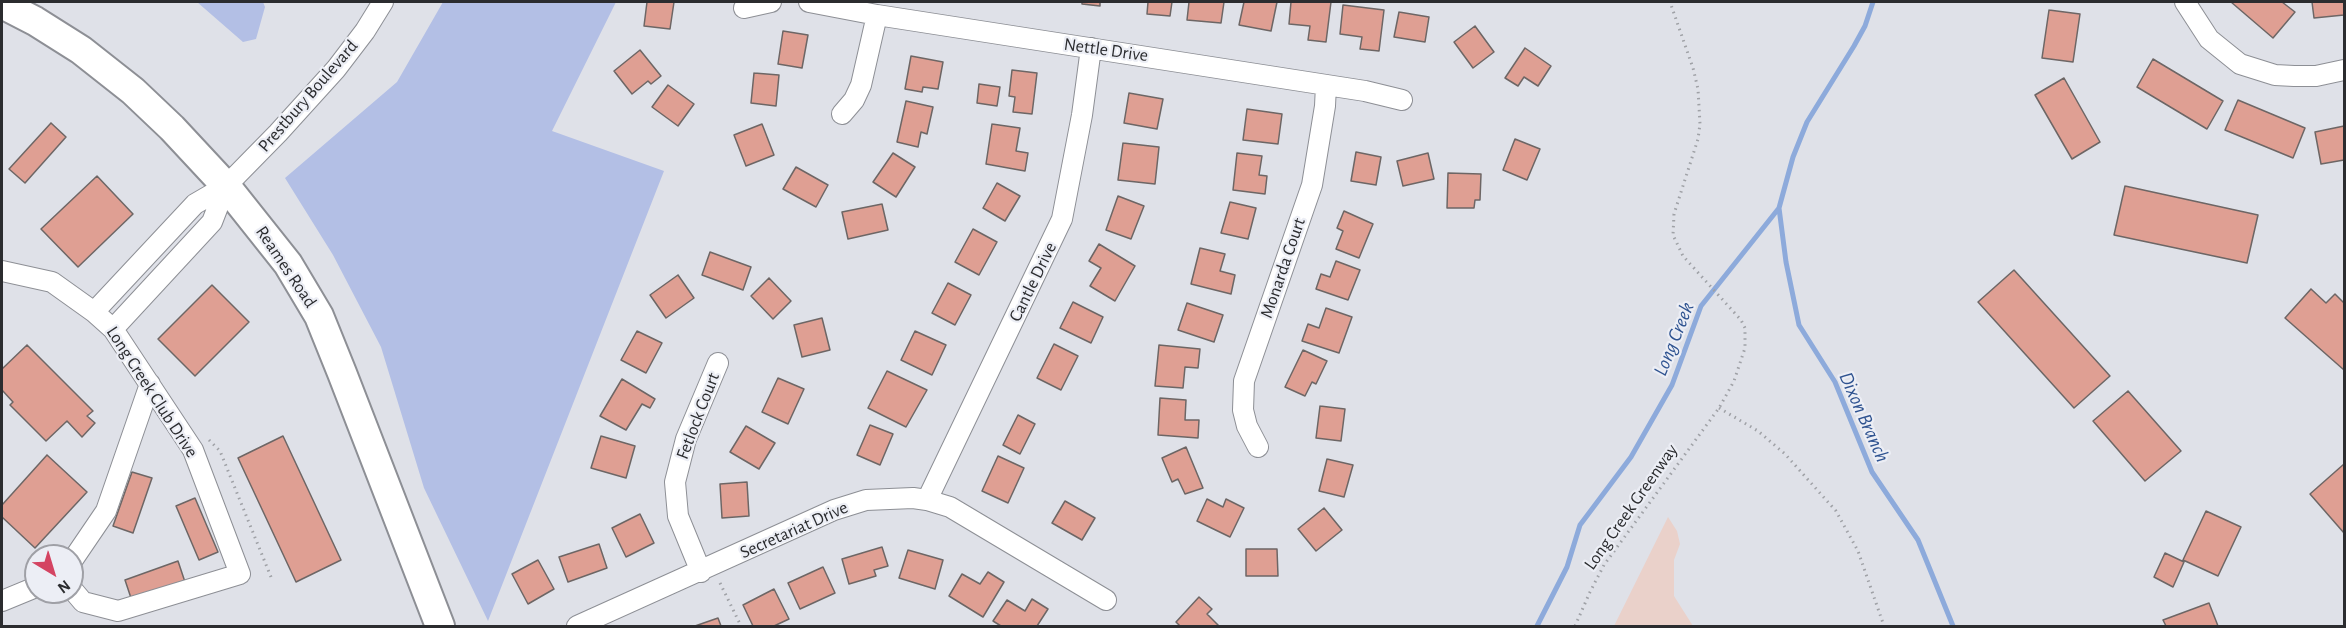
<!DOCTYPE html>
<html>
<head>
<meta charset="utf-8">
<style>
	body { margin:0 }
	#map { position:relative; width:2346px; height:628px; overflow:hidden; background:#dfe1e8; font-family:"Alegreya Sans",sans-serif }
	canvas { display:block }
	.frame { position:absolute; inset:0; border:3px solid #2b2c2f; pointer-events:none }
	.north { position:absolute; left:24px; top:544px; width:60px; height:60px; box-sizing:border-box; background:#eceef5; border:2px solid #9fa0a6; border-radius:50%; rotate:142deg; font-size:16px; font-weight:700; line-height:24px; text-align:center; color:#2b2c2f }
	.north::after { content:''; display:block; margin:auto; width:21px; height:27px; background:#d44462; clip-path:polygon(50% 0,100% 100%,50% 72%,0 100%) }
</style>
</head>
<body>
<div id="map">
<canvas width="2346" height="628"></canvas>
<div class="frame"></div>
<div class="north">N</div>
</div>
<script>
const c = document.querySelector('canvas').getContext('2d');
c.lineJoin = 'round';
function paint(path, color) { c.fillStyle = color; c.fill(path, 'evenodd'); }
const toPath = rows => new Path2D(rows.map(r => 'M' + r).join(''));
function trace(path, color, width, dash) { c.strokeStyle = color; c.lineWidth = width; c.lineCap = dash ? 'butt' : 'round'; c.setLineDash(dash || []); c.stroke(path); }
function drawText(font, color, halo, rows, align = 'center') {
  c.font = font + ' "Alegreya Sans",sans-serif'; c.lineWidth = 4.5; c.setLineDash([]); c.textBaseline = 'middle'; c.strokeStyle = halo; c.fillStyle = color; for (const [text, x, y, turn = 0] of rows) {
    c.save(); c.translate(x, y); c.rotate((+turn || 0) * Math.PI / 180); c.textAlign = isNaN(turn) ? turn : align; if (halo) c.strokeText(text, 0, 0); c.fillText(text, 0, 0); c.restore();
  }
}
paint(toPath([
	[1668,517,1677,531,1680,544,1674,560,1674,596,1693,626,1614,626]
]), '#ead1ca');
paint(toPath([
	[197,2,263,2,265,7,256,39,243,42],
	[443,2,616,2,552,131,664,171,488,621,424,488,381,347,333,255,285,178,397,82]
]), '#b3bfe5');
trace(toPath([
	[1779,208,1786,262,1799,325,1835,382,1872,472,1918,540,1953,626],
	[1537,626,1567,567,1580,525,1631,457,1672,385,1701,306,1779,208,1793,157,1807,122,1854,46,1865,26,1873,2]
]), '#8daadb', 5);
const building = toPath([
	[647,2,674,2,670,29,644,26,647,2],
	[1082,2,1100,2,1100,6,1082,4,1082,2],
	[1145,2,1172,2,1170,16,1147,14,1148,2,1145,2],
	[1189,2,1224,2,1221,23,1187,20,1189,2],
	[1244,2,1277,2,1271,31,1239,25,1244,2],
	[1291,2,1331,2,1326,42,1308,40,1310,26,1289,24,1291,2],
	[2231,2,2282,2,2295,12,2273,38,2231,2],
	[2312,2,2344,2,2344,15,2314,18,2312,2],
	[1343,5,1384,10,1379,51,1360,49,1362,37,1340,34,1343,5],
	[2049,10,2080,14,2073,62,2042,58,2049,10],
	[1399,12,1429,17,1425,42,1394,37,1399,12],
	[1475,26,1494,52,1473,68,1454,42,1475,26],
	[783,31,808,35,802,68,778,64,783,31],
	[1525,48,1551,66,1538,86,1524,77,1518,86,1505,78,1525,48],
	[640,50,661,76,651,84,648,81,632,94,614,71,640,50],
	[911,56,943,62,938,89,923,87,922,92,905,89,911,56],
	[2153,59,2223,101,2207,129,2137,87,2153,59],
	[1012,70,1037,73,1032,114,1013,112,1015,97,1009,96,1012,70],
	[754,73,779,75,776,106,751,103,754,73],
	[2064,78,2100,142,2072,159,2035,95,2064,78],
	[979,84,1000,87,997,106,977,103,979,84],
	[668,85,694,104,678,126,652,107,668,85],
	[1129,93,1163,99,1157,129,1124,123,1129,93],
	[2238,100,2305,128,2293,158,2225,130,2238,100],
	[906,101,933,107,927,134,921,132,918,147,897,142,906,101],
	[1247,109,1282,114,1278,144,1243,140,1247,109],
	[51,123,66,137,25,183,9,169,51,123],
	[762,124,774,155,746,166,734,135,762,124],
	[992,124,1020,128,1016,151,1028,153,1025,171,986,164,992,124],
	[2344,126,2344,160,2321,164,2315,132,2344,126],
	[1515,139,1540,149,1527,180,1503,170,1515,139],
	[1123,143,1159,147,1155,184,1118,180,1123,143],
	[1356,152,1381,157,1376,185,1351,181,1356,152],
	[893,153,915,167,896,197,873,182,893,153],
	[1237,153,1262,156,1259,175,1267,176,1265,194,1233,190,1237,153],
	[1428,153,1434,179,1403,186,1397,161,1428,153],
	[796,167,828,185,816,207,783,189,796,167],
	[1448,173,1481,174,1480,200,1475,200,1474,208,1447,208,1448,173],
	[97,176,133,214,78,267,41,229,97,176],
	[997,183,1020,196,1005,221,983,208,997,183],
	[2125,186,2258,215,2247,263,2114,235,2125,186],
	[1118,196,1144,206,1131,239,1106,230,1118,196],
	[1230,202,1256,208,1248,239,1221,233,1230,202],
	[882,204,888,230,848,239,842,212,882,204],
	[1344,211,1373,224,1359,258,1336,249,1343,231,1337,228,1344,211],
	[973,229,997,242,979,275,955,262,973,229],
	[1099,244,1135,266,1115,301,1090,286,1101,268,1089,261,1099,244],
	[1200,248,1225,254,1220,271,1235,275,1231,294,1191,284,1200,248],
	[710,252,751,267,743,290,702,275,710,252],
	[1336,261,1360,270,1348,300,1316,289,1321,274,1330,277,1336,261],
	[2014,270,2110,376,2074,408,1978,302,2014,270],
	[678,275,694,298,666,318,650,295,678,275],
	[769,278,791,301,773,319,751,296,769,278],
	[948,283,971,295,955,325,932,313,948,283],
	[212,285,249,322,195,376,158,339,212,285],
	[2311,289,2326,303,2335,294,2344,303,2344,370,2285,318,2311,289],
	[1073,302,1103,317,1091,343,1060,328,1073,302],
	[1187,303,1223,315,1214,342,1178,330,1187,303],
	[1326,308,1352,317,1339,353,1302,341,1308,324,1319,328,1326,308],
	[822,318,830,350,802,357,794,325,822,318],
	[637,331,662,343,646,373,621,360,637,331],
	[915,331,946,345,932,375,901,360,915,331],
	[1054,344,1078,356,1061,390,1037,378,1054,344],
	[27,345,93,411,87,416,95,423,82,437,67,421,46,441,10,405,13,402,2,390,2,369,27,345],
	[1159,345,1200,349,1198,368,1185,367,1183,388,1155,386,1159,345],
	[1303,350,1327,361,1316,384,1312,382,1305,396,1285,387,1303,350],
	[887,371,927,390,906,427,868,408,887,371],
	[778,378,804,389,788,424,762,412,778,378],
	[622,379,655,399,650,408,642,404,626,430,600,416,622,379],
	[2128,391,2181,451,2145,481,2093,421,2128,391],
	[1160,398,1186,400,1185,420,1199,420,1198,438,1158,435,1160,398],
	[1320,406,1345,409,1341,441,1316,438,1320,406],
	[1018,415,1035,424,1020,454,1003,445,1018,415],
	[870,425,893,434,880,465,857,455,870,425],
	[746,426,775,443,759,469,730,452,746,426],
	[283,436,341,560,296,582,238,458,283,436],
	[601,436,635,446,626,478,591,468,601,436],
	[1186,447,1203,488,1185,494,1178,479,1172,482,1162,458,1186,447],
	[47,455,87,492,35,548,2,517,2,505,47,455],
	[998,456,1024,468,1008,503,982,491,998,456],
	[1327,459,1353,465,1344,497,1319,491,1327,459],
	[2344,464,2344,533,2310,494,2344,464],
	[132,472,152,478,133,533,113,526,132,472],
	[747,482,749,516,722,518,720,484,747,482],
	[195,498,218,552,199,560,176,506,195,498],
	[1207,499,1223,507,1226,499,1244,508,1230,537,1197,521,1207,499],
	[1065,501,1095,518,1082,540,1052,523,1065,501],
	[1324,508,1342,530,1316,551,1298,529,1324,508],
	[2206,511,2241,527,2218,576,2183,560,2206,511],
	[640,514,654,543,626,557,612,528,640,514],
	[599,544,607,568,568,582,559,557,599,544],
	[882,547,888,566,874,570,876,576,849,584,842,559,882,547],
	[1246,549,1277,549,1278,576,1246,576,1246,549],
	[908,550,943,560,935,589,899,578,908,550],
	[2165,553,2184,562,2173,587,2154,577,2165,553],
	[538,560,554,589,528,604,512,574,538,560],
	[178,561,185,582,131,598,125,580,178,561],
	[823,567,835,593,800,609,788,583,823,567],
	[988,572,1004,582,983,617,949,596,962,574,980,584,988,572],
	[774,589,789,619,774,626,753,626,743,605,774,589],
	[1199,597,1212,609,1207,614,1219,626,1180,626,1176,622,1199,597],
	[1032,599,1048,609,1037,626,1001,626,993,621,1007,600,1025,611,1032,599],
	[2209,603,2218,626,2166,626,2163,620,2209,603],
	[718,618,721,626,695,626,718,618]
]);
paint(building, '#df9f93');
trace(building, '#6d6665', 1.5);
const minor = toPath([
	[809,2,877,15,1365,91,1402,100],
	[2185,2,2209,39,2240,64,2275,75,2294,76,2316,76,2344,70],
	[744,8,771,2],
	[842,114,854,100,861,85,877,15],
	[2,271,52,282,94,312,113,329,193,450,240,574,118,611,83,602,72,589],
	[94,312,195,204,226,186,278,133,336,69,365,31,383,2],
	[113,329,212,222,226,186],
	[1258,447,1247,426,1243,410,1244,381,1312,185,1325,106,1326,85],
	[927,500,1062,219,1082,115,1091,48],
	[72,561,106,511,150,384],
	[701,572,678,516,675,482,686,439,718,363],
	[2,601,36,587],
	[577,626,834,510,866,500,913,498,927,500,950,507,1106,600]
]);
const secondary = toPath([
	[2,4,35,21,81,50,133,91,172,128,226,186,288,264,319,316,342,373,440,626]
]);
trace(minor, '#8d8f95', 22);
trace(secondary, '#8d8f95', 32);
trace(toPath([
	[1719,408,1758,431,1785,454,1836,511,1858,551,1884,626],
	[209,440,220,451,271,577],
	[720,583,741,626],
	[1575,626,1590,592,1604,565,1719,408,1734,381,1745,348,1745,328,1741,320,1683,256,1673,235,1674,214,1698,139,1700,124,1698,89,1693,68,1670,2]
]), '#9fa1a6', 3, [1.5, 4.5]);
trace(minor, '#fff', 20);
trace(secondary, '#fff', 28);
drawText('18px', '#2b2c2f', '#eceef5', [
	["Nettle Drive",1106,50,8],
	["Prestbury Boulevard",308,96,-49],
	["Reames Road",286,267,56],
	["Monarda Court",1283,268,-71],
	["Cantle Drive",1033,282,-64],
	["Long Creek Club Drive",152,392,57],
	["Fetlock Court",698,416,-69],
	["Long Creek Greenway",1631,507,-55],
	["Secretariat Drive",794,530,-24]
]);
drawText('italic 20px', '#2f5390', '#eceef5', [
	["Long Creek",1674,339,-68],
	["Dixon Branch",1864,417,66]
]);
</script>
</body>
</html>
